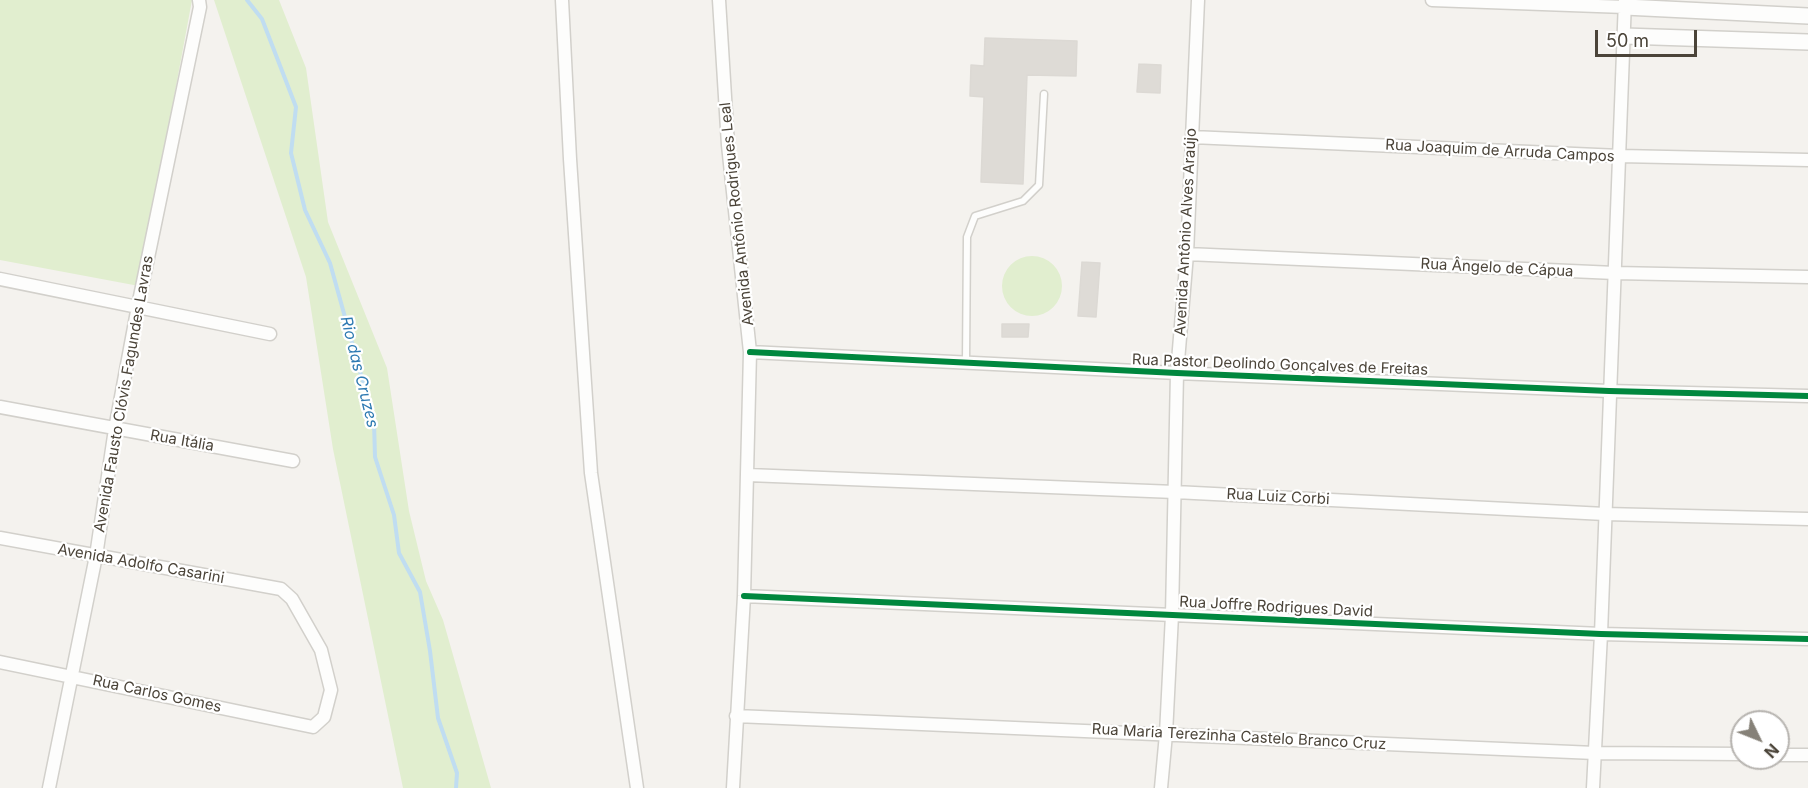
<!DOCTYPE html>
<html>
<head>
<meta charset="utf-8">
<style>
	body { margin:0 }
	#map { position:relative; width:1808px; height:788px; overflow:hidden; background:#f4f2ee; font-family:Inter,sans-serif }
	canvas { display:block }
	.north { position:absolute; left:1730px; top:710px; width:60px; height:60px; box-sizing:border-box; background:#fff; border:2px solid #b7b4b0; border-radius:50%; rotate:133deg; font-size:16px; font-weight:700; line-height:24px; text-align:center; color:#4b4439 }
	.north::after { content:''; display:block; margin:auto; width:21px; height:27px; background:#868178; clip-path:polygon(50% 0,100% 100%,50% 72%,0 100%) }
	.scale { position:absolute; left:1595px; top:30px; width:102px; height:27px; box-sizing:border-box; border:3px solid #4b4439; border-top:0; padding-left:8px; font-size:18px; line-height:21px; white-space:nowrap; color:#4b4439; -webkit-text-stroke:4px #fff; paint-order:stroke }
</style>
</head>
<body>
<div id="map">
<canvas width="1808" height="788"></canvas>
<div class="north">N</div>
<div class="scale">50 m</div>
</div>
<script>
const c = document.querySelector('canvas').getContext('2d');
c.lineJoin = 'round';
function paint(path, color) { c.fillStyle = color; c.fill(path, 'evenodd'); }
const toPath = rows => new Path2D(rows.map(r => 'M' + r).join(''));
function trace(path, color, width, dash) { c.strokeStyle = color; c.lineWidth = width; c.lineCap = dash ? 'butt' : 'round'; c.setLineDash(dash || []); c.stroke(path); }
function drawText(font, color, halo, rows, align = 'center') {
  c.font = font + ' Inter,sans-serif'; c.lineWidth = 4.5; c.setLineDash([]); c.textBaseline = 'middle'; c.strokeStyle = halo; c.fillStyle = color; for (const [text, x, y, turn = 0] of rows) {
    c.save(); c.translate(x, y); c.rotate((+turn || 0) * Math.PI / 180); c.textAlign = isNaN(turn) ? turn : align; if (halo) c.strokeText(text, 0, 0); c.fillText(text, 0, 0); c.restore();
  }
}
paint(toPath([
	[0,0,192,0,139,286,0,260],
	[214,0,279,0,306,68,328,222,387,368,409,511,426,581,443,620,491,788,403,788,333,449,306,277],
	'1002 286a30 30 0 1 1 60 0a30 30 0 1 1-60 0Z'
]), '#e1eecf');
trace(toPath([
	[247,0,262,19,296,107,291,153,305,210,330,263,374,422,375,457,394,515,399,553,420,592,430,651,438,718,457,773,456,788]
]), '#c0ddf1', 4);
const building = toPath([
	[985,38,1077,41,1076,76,1027,75,1023,184,981,182,984,97,970,96,971,65,984,66,985,38],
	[1139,64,1161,65,1160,93,1137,92,1139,64],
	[1082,262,1100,263,1096,317,1078,316,1082,262],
	[1002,324,1029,324,1028,337,1002,337,1002,324]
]);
paint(building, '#dedbd6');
trace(building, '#dcd9d4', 1.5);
const service = toPath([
	[966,362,967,237,975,216,1023,201,1039,185,1044,94]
]);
const minor = toPath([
	[562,0,570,159,591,473,637,788],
	[719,0,728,145,750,352,744,596,733,788],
	[1432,0,1625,7],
	[1192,137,1620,156,1808,160],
	[1187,254,1615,273,1808,277],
	[0,279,270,334],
	[750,352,1177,373,1609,391,1808,396],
	[0,407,293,461],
	[748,475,1175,492,1605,514,1808,519],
	[0,538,281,589,292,599,321,650,331,690,324,717,313,727,0,662],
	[744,596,1601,634,1808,639],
	[736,716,1595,753,1742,754],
	[1778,755,1808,755],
	[49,788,96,556,115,429,138,306,200,7,199,0],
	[1161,788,1166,734,1172,615,1177,373,1187,254,1198,0],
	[1593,788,1601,634,1625,0]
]);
const tertiary = toPath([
	[1625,7,1808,16],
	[1624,36,1808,42]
]);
trace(service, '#d2d0cb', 9);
trace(minor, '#d2d0cb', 15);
trace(tertiary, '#d2d0cb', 18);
trace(service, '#fdfdfc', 6);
trace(minor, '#fdfdfc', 12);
trace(tertiary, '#fdfdfc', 15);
trace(toPath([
	[750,352,1177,373,1609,391,1808,396],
	[744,596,1601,634,1808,639]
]), '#00873e', 6);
drawText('15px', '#4b4439', '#fff', [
	["Rua Joaquim de Arruda Campos",1500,151,3],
	["Avenida Antônio Rodrigues Leal",737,214,-96],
	["Avenida Antônio Alves Araújo",1186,232,-87],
	["Rua Ângelo de Cápua",1497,268,3],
	["Rua Pastor Deolindo Gonçalves de Freitas",1280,365,2],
	["Avenida Fausto Clóvis Fagundes Lavras",124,394,-80],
	["Rua Itália",182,441,10],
	["Rua Luiz Corbi",1278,497,3],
	["Avenida Adolfo Casarini",141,564,10],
	["Rua Joffre Rodrigues David",1276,607,3],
	["Rua Carlos Gomes",157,694,12],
	["Rua Maria Terezinha Castelo Branco Cruz",1239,737,3]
]);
drawText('italic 16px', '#2e7ab2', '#fff', [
	["Rio das Cruzes",359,372,76]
]);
</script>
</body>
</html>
